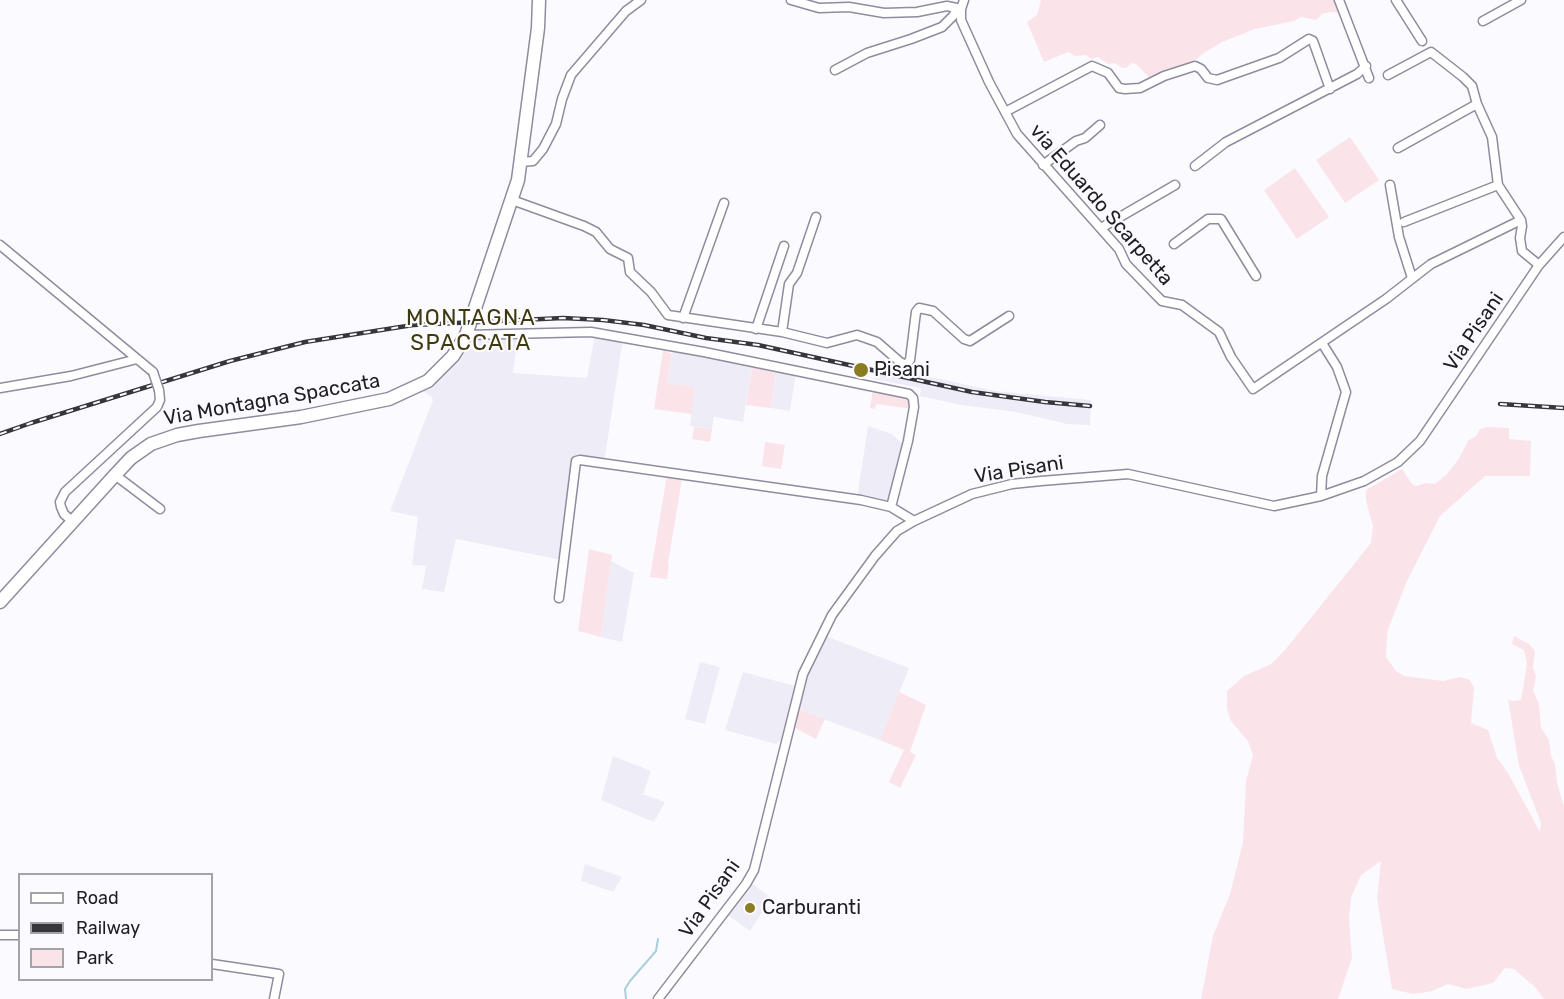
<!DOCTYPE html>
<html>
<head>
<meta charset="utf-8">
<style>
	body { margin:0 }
	#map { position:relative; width:1564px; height:999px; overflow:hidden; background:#fbfbff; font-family:Rubik,sans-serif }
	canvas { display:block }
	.legend { position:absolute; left:18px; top:873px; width:195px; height:108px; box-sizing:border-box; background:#fbfbff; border:2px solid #a3a3a8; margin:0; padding:8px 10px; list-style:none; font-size:18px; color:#1f1e25 }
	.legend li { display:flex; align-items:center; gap:12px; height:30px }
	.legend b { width:30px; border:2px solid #a3a3a8 }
</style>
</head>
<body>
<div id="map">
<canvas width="1564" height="999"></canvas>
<ul class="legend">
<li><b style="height:8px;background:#fff"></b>Road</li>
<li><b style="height:8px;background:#37363d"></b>Railway</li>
<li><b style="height:16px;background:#fbe3ea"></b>Park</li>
</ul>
</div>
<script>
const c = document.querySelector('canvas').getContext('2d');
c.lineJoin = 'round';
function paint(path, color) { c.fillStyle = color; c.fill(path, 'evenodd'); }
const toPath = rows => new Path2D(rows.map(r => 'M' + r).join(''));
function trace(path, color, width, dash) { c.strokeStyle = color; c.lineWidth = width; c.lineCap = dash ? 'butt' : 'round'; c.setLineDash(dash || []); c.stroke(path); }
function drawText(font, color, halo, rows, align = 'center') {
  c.font = font + ' Rubik,sans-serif'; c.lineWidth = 4.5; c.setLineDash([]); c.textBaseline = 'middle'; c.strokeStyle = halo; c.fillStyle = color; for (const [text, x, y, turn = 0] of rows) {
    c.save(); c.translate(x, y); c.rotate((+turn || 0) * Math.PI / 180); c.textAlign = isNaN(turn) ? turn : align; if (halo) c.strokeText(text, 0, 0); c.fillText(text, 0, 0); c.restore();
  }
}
paint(toPath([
	[595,334,623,339,604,463,580,459,562,560,456,539,444,592,422,589,426,566,412,565,418,517,390,511,433,400,431,396,421,390,468,337,518,336,513,373,587,378],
	[674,344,753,359,743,422,714,417,712,429,690,426,695,387,667,383],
	[882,366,995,391,1091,400,1090,425,1067,424,1016,412,961,405,920,396,921,388,873,379],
	[777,369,796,373,790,411,771,408],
	[868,426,892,434,905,446,890,505,857,498],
	[611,561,634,573,622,642,601,637],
	[825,636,909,668,880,740,799,710,808,674],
	[700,662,720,667,705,724,685,719],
	[743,672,795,686,781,740,776,744,725,730],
	[613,756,651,771,643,794,665,802,654,822,601,800],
	[585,864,622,877,613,892,581,881],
	[749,881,771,898,750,931,725,913]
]), '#eeedf7');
paint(toPath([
	[1041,0,1337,0,1341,13,1329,12,1322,14,1316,20,1301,17,1294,21,1255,29,1222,42,1204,53,1193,62,1150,78,1136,64,1132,63,1126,68,1122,68,1115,63,1108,64,1098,57,1091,59,1086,55,1075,56,1068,52,1044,62,1027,22,1037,15],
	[1350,137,1379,180,1345,203,1316,160],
	[1295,168,1329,217,1297,239,1264,190],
	[663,350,672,354,667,383,695,387,692,414,654,409],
	[752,367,776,373,771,408,746,405],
	[873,390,909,396,912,409,876,404,875,409,870,408],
	[694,427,712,429,710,442,692,439],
	[1488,427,1509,428,1509,439,1531,441,1530,476,1485,476,1440,516,1407,581,1387,632,1386,657,1396,671,1404,676,1443,681,1461,677,1470,680,1474,688,1471,723,1488,730,1497,758,1508,773,1540,832,1541,824,1537,812,1519,766,1508,699,1512,701,1521,700,1527,664,1524,650,1512,644,1514,636,1529,644,1535,651,1533,668,1536,677,1533,691,1539,704,1541,728,1549,740,1551,756,1555,764,1557,783,1564,806,1564,999,1544,999,1536,988,1514,969,1505,968,1493,983,1466,989,1448,984,1432,991,1422,993,1413,994,1392,989,1377,899,1381,861,1361,875,1351,898,1349,917,1352,958,1338,999,1201,999,1213,936,1230,894,1243,842,1246,781,1253,755,1248,741,1231,721,1227,709,1227,691,1244,676,1271,664,1285,650,1371,543,1373,526,1366,501,1366,490,1402,469,1412,484,1416,486,1425,483,1435,484,1446,475,1458,460,1468,441,1476,436,1480,429],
	[765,442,785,445,781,469,762,466],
	[667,475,682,479,668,563,669,564,667,579,650,577],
	[589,549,612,555,601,637,578,631],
	[899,692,926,705,910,752,916,755,900,788,889,782,904,750,880,740],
	[799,710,825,719,816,739,795,728]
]), '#fbe3ea');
trace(toPath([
	[626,999,625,989,630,981,656,951,658,939]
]), '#aacedc', 2);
const minor = toPath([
	[791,0,819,8,849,7,884,13,917,12,947,6,961,9],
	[964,0,961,9,961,20,989,82,1017,134,1119,249,1126,264,1156,295,1162,301,1182,305,1219,332,1231,357,1253,389,1386,299,1431,264,1521,220,1522,226,1520,238,1522,251,1539,265],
	[1339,0,1369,78],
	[1396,0,1422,41],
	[1483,21,1521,0],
	[835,70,867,53,911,39,942,27,954,15,956,8],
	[1388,75,1431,52,1463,77,1472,86,1477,104,1492,137,1498,185,1521,220],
	[1005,112,1092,66,1108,73,1119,88,1125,89,1140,88,1164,76,1195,66,1201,69,1208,78,1217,80,1279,58,1309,39,1313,41,1330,89],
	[1398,148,1477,104],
	[521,162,533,161,543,149,556,124,562,99,571,75,626,11,641,0],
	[1043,165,1076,141,1085,138,1100,125],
	[1195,166,1226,142,1357,74,1366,66],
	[1390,185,1399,237,1412,278],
	[512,200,584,226,596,232,610,249,628,258,630,272,651,292,668,315,782,332,827,343,857,335,877,342,900,362,906,365,910,360,916,312,919,308,933,311,964,339,970,341,1009,316],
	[1404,222,1498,185],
	[1101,228,1175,185],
	[1174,244,1208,219,1221,219,1256,276],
	[0,245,153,372],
	[683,318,724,203],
	[756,329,784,246],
	[782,332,789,284,797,273,816,217],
	[466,335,591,332,704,352,909,394,913,398,914,407,908,441,891,507,914,521],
	[0,388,71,376,137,359],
	[115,475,160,509],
	[1321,496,1322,476,1346,392,1337,367,1322,343],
	[72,521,64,514,61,507,60,502,65,492,157,407,160,400,159,390],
	[559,598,576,461,580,460,861,500,891,507],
	[0,935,20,935],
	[212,964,279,974,274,999],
	[658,999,746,884,754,870,803,674,832,615,875,556,897,531,914,521,972,494,1012,484,1041,481,1128,474,1274,506,1321,496,1364,481,1398,462,1420,441,1539,265,1564,237]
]);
const secondary = toPath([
	[0,602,115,475,131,458,151,444,177,435,199,431,301,417,389,399,428,381,453,356,466,335,518,180,538,28,539,0]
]);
trace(minor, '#8e8c9d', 11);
trace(secondary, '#8e8c9d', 15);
trace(minor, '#fff', 8);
trace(secondary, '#fff', 12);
const rail = toPath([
	[1500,404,1564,408],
	[0,434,31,423,230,361,305,342,413,325,563,318,603,320,644,325,706,338,758,345,972,392,1045,402,1090,406]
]);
trace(rail, '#37363d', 4.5);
trace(rail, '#fbfbff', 2, [7]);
const minorBridge = toPath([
	[153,372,159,390]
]);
trace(minorBridge, '#8e8c9d', 11, []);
trace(minorBridge, '#fff', 8);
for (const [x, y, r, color] of [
	[861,370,8,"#8b7c22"],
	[750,908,6,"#8b7c22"]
]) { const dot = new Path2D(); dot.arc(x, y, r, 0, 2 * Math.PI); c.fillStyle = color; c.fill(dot); trace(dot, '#fbfbff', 2); }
drawText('20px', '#1f1e25', '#fbfbff', [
	["via Eduardo Scarpetta",1101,205,49],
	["Via Pisani",1474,332,-56],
	["Via Montagna Spaccata",272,400,-10],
	["Via Pisani",1019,470,-9],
	["Via Pisani",710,899,-55]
]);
drawText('20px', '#1f1e25', '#fbfbff', [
	["Pisani",874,370],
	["Carburanti",762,908]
], 'left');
c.letterSpacing = '1.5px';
drawText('22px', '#3f390e', '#fbfbff', [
	["MONTAGNA",471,319],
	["SPACCATA",471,344]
]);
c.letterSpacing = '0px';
</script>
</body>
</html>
